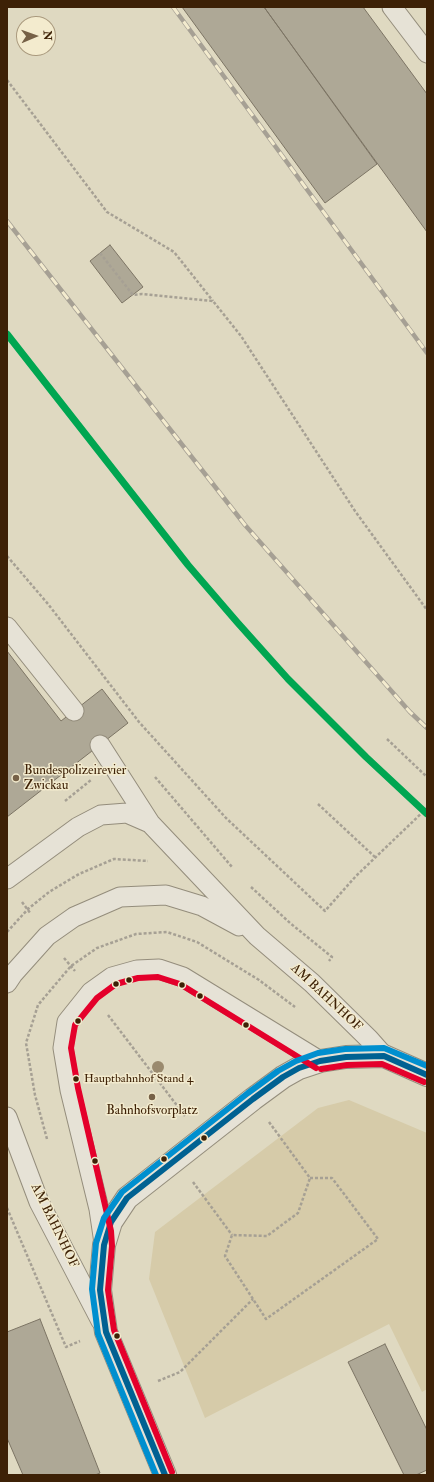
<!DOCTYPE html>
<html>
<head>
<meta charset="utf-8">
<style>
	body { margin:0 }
	#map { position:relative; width:434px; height:1482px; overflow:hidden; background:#dfd9c1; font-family:"IM FELL Double Pica",serif }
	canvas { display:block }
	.frame { position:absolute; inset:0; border:8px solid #3d2106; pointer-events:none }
	.north { position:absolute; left:16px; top:16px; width:40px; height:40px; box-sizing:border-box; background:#f3ebce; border:1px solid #aa9a7e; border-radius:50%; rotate:88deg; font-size:11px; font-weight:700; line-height:16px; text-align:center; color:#3d2106 }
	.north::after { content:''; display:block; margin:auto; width:14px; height:18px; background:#766147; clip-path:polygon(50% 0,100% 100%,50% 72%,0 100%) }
</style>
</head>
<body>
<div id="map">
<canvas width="434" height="1482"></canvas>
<div class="frame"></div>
<div class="north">N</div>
</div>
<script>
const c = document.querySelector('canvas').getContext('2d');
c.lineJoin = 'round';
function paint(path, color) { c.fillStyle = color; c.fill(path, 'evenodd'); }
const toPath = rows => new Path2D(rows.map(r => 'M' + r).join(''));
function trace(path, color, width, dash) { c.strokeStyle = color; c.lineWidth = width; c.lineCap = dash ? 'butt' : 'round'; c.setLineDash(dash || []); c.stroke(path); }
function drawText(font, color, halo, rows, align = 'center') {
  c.font = font + ' "IM FELL Double Pica",serif'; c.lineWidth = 3; c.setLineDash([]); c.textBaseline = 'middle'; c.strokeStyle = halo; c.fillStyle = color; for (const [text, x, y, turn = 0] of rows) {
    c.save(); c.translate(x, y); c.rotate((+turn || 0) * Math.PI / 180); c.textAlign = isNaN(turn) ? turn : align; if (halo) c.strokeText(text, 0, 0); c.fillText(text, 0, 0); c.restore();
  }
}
paint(toPath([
	[349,1100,427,1133,427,1389,422,1392,389,1324,205,1418,149,1279,155,1232,318,1108]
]), '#d6cba9');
const building = toPath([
	[182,7,264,7,377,164,325,203,182,7],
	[264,7,363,7,427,94,427,232,264,7],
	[110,245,143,287,122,303,90,261,110,245],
	[7,651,61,721,102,689,128,723,7,817,7,651],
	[40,1319,100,1473,95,1475,23,1475,7,1438,7,1332,40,1319],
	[385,1344,427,1430,427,1470,416,1475,404,1475,348,1362,385,1344]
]);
paint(building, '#aea896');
trace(building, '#7c7464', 1);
const lane = toPath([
	[392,7,427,53],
	[7,627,74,711],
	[100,745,150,823],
	[7,879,78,827,101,815,127,813,150,823,257,936,312,983,369,1039,384,1056],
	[7,983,13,974,47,936,74,917,120,897,166,895,202,906,239,926],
	[7,1117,39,1202,101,1321],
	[104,1243,99,1209,70,1090,63,1048,67,1022,91,992,112,977,137,970,159,969,183,977,320,1061]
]);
const street = toPath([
	[165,1475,106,1332,100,1290,104,1245,111,1222,127,1198,253,1099,283,1077,299,1068,320,1061,346,1057,384,1056,427,1075]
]);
trace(lane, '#948d7c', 21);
trace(street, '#948d7c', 24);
trace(toPath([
	[7,80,107,212,174,252,213,301],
	[100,253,133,295,142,294,213,301,241,336,355,511,427,610],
	[7,556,48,604,139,722,226,818,325,911,356,876,427,808],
	[387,739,427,777],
	[155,777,232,867],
	[65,801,91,780],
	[318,804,376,858],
	[251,887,290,923,332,957,329,961],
	[22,902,31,914],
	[7,932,28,909,49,892,79,874,114,859,148,861],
	[64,958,75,971],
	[108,1015,185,1116],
	[269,1122,310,1178],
	[47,1139,35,1095,26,1043,38,1005,71,966,97,948,136,934,167,932,197,942,259,980,295,1007],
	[310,1178,332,1178,378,1239,266,1319,225,1256,232,1235,267,1236,298,1213,310,1178],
	[193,1182,232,1235],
	[7,1208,66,1347,80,1341],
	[158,1381,180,1372,253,1299]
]), '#a6a094', 2.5, [3, 2]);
trace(lane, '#e6e2d6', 19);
trace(street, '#e6e2d6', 22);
const rail = toPath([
	[173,7,427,353],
	[7,221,245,525,410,712,427,728]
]);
trace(rail, '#a6a094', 4.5);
trace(rail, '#f3ebce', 3, [9]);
trace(toPath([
	[165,1475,106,1332,100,1290,104,1245,111,1222,127,1198,253,1099,283,1077,299,1068,320,1061,346,1057,384,1056,427,1075]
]), '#006192', 6);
trace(toPath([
	[321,1069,347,1065,382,1064,424,1082],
	[172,1472,114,1330,108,1290,112,1246,111,1231,78,1088,71,1048,75,1025,97,998,116,984,138,978,158,977,180,984,316,1068]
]), '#e4002b', 6);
trace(toPath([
	[156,1475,98,1334,92,1289,96,1243,104,1218,122,1192,248,1093,278,1071,296,1061,318,1053,345,1049,384,1048,427,1066]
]), '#008fcf', 6);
trace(toPath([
	[7,334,188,565,237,622,288,679,366,757,427,814]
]), '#00a651', 7);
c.fillStyle = '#9a8a6e';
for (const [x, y] of [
	[158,1067]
]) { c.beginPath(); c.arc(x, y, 6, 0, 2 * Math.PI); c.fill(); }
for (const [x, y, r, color] of [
	[16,778,4,"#766147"],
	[129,980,3.5,"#3d2106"],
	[116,984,3.5,"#3d2106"],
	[182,985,3.5,"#3d2106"],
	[200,996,3.5,"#3d2106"],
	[78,1021,3.5,"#3d2106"],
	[246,1025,3.5,"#3d2106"],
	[76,1079,3.5,"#3d2106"],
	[152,1097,4,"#766147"],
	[204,1138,3.5,"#3d2106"],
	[164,1159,3.5,"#3d2106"],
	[95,1161,3.5,"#3d2106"],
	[117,1336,3.5,"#3d2106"]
]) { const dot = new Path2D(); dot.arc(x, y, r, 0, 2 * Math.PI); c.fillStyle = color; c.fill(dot); trace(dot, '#f3ebce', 1.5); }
drawText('12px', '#3d2106', '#f3ebce', [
	["Hauptbahnhof Stand 4",84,1079]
], 'left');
drawText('13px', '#3d2106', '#f3ebce', [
	["Bundespolizeirevier",24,771],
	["Zwickau",24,786],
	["Bahnhofsvorplatz",152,1111,"center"]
], 'left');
drawText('13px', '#3d2106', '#f3ebce', [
	["AM BAHNHOF",326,998,43],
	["AM BAHNHOF",54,1226,64]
]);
</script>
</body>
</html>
